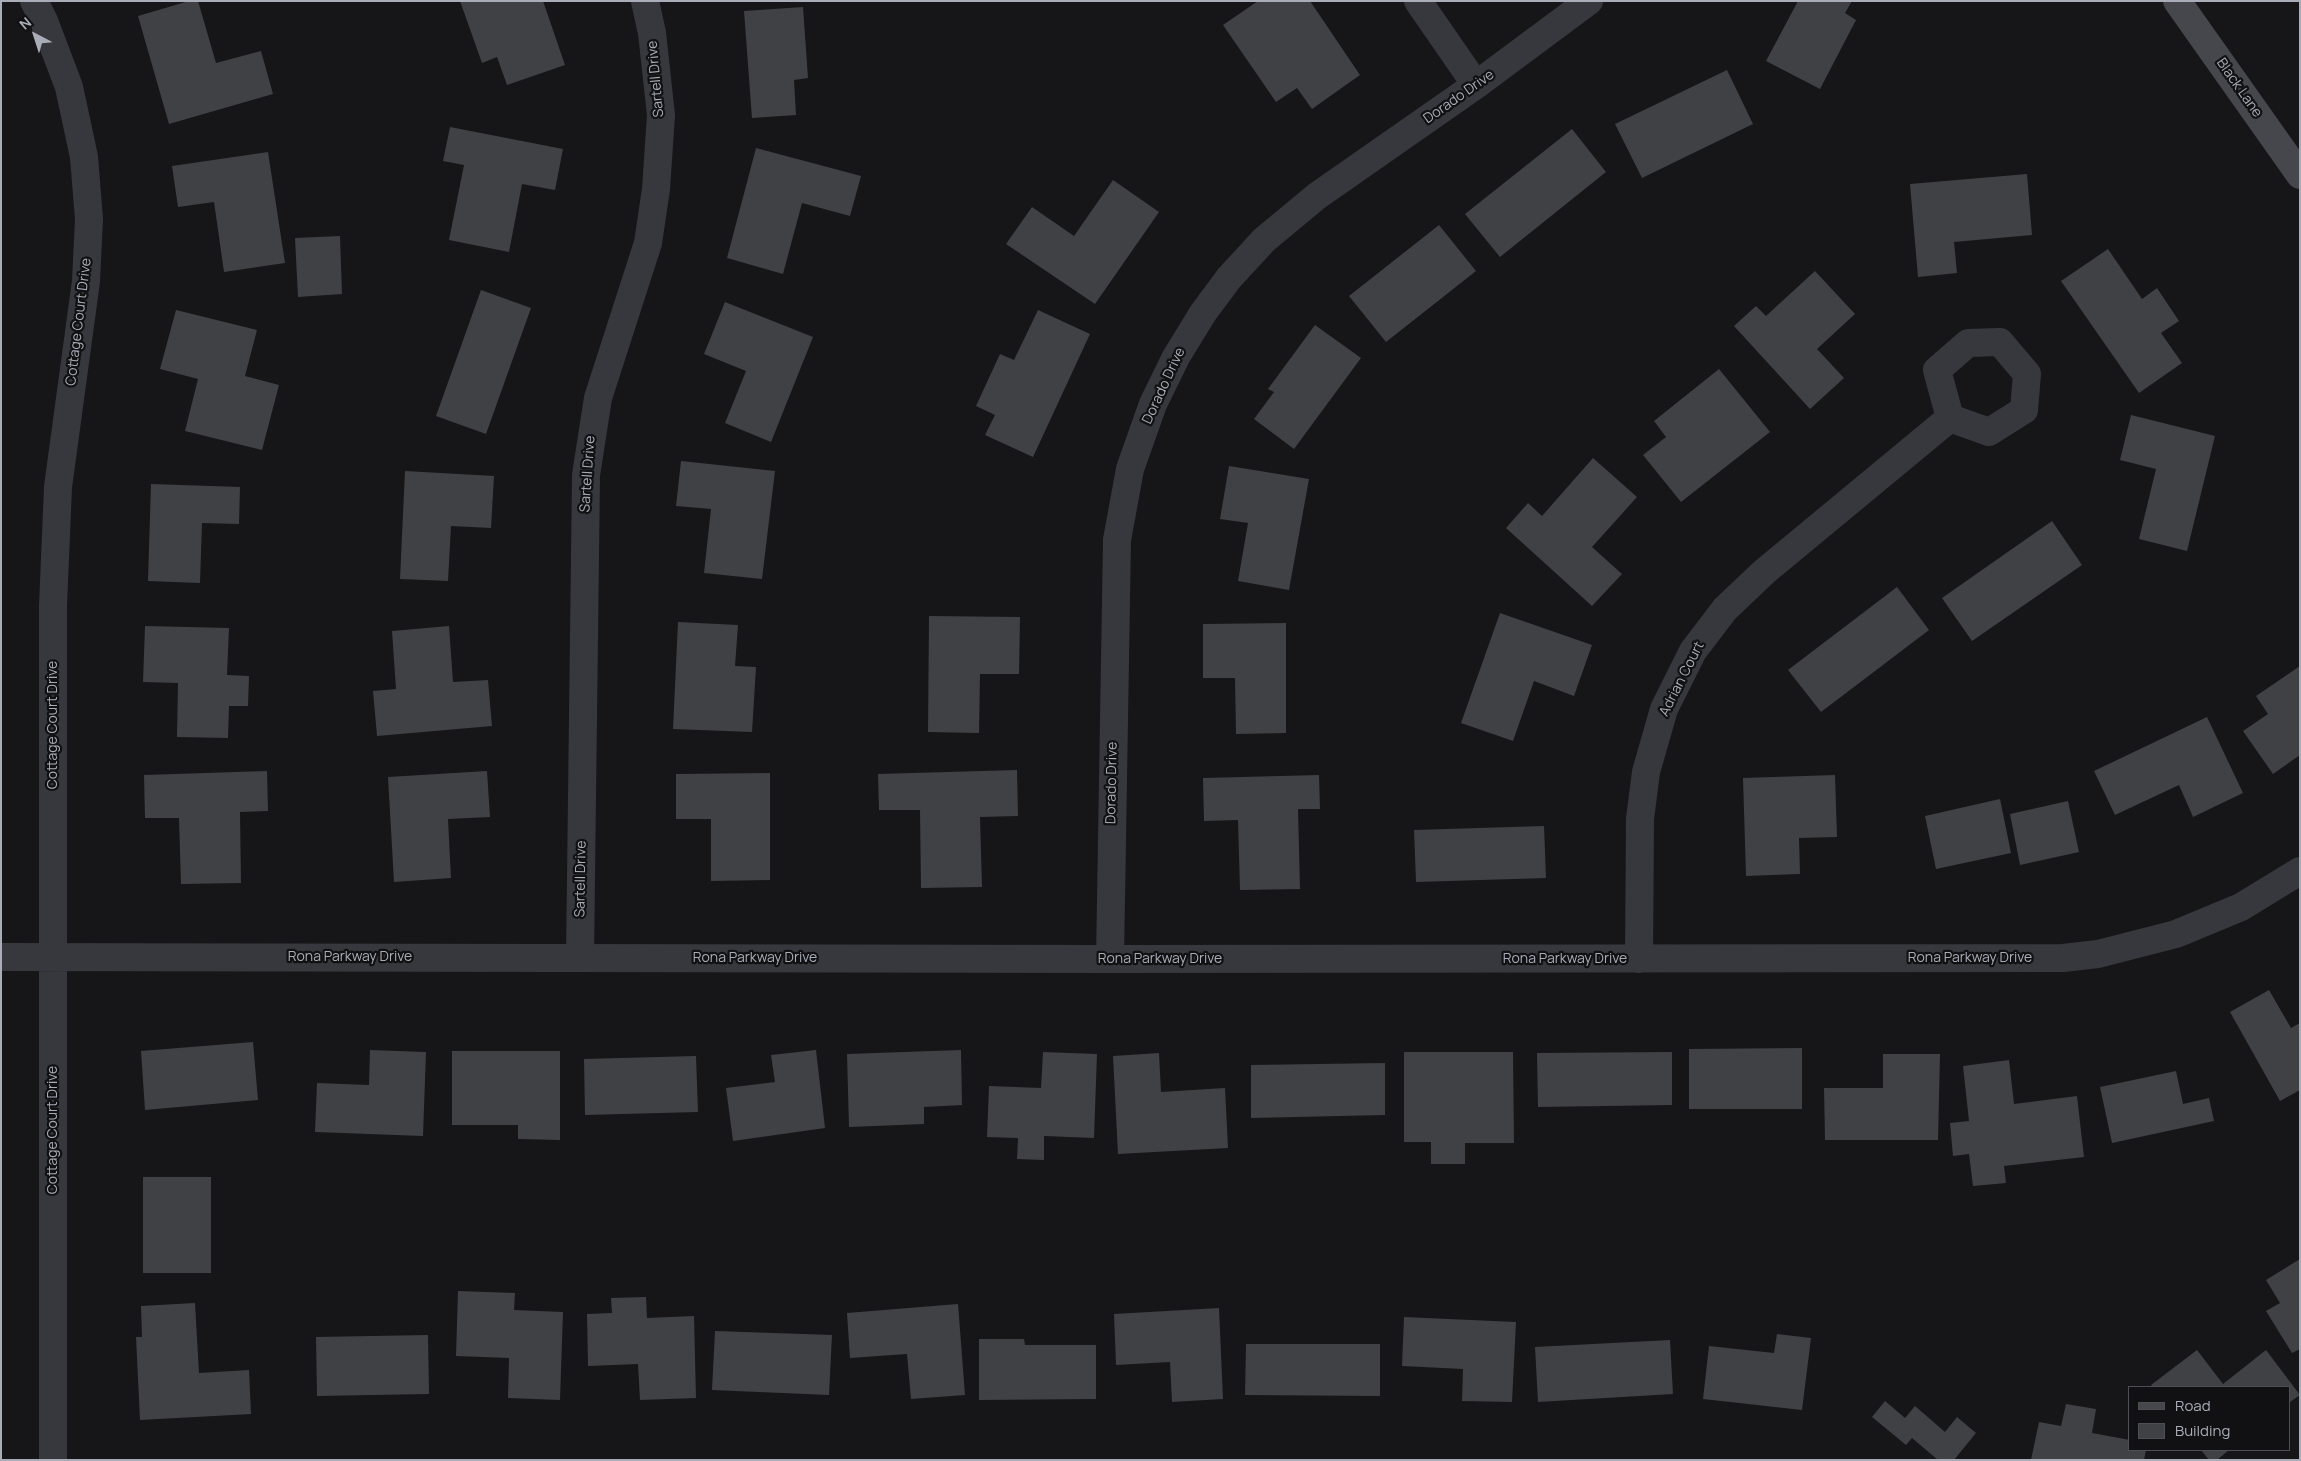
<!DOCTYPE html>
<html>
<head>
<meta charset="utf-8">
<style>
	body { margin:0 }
	#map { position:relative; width:2301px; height:1461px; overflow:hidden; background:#161618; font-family:Manrope,sans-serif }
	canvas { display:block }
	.frame { position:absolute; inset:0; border:2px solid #a8adb8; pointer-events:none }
	.legend { position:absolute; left:2128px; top:1386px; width:162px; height:65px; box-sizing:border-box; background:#111113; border:1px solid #4d4f55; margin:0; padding:6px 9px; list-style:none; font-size:15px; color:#a8adb8 }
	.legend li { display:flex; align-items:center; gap:10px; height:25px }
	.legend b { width:25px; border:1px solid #4d4f55 }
	.north { position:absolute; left:10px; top:10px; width:50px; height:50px; -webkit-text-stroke:4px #111113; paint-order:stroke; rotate:320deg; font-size:14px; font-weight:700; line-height:20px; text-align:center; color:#a8adb8 }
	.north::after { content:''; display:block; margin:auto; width:18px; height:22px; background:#a8adb8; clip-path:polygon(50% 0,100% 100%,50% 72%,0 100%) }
</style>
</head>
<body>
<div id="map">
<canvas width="2301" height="1461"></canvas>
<div class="frame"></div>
<ul class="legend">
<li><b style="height:6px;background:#45474d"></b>Road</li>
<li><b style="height:14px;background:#404145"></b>Building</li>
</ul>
<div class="north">N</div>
</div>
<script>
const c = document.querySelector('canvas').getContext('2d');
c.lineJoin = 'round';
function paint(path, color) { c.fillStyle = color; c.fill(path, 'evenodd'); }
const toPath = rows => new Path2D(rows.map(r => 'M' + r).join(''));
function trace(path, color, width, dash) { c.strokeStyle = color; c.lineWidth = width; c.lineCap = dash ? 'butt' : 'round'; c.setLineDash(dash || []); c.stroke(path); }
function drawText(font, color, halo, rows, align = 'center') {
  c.font = font + ' Manrope,sans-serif'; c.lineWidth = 4.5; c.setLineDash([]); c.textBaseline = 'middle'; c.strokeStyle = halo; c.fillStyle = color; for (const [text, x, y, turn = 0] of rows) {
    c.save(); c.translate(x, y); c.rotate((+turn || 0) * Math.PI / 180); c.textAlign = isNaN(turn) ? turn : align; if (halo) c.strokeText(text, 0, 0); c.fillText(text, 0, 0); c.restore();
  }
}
paint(toPath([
	[189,1,198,1,216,63,261,51,273,94,169,124,138,16],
	[460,1,543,1,565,65,507,85,497,57,482,63],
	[1258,1,1310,1,1360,75,1312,109,1297,88,1276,102,1223,25],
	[1798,1,1852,1,1845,13,1856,20,1820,89,1766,61],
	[803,7,808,78,794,80,796,115,752,118,744,11],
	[1727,70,1753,124,1642,178,1615,124],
	[450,127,563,149,555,190,522,184,509,252,449,240,464,165,443,161],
	[1572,129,1606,172,1500,257,1465,214],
	[756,148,861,176,850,216,802,203,783,274,727,258],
	[268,152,285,263,224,272,214,202,178,207,172,166],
	[2027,174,2032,235,1954,242,1957,273,1918,277,1910,184],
	[1113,180,1159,212,1095,304,1006,244,1032,207,1074,236],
	[1439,225,1476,271,1386,342,1349,296],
	[340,236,342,294,298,297,295,238],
	[2108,249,2142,299,2157,288,2179,321,2161,333,2182,363,2139,393,2061,281],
	[1815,271,1855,314,1817,349,1844,378,1810,409,1734,326,1756,306,1766,316],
	[481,290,531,308,486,434,436,416],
	[725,302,813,337,771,442,725,423,746,371,704,354],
	[176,310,257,330,245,376,279,385,262,450,185,431,198,379,160,369],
	[1038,310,1090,334,1033,457,985,435,995,415,976,406,1000,354,1014,360],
	[1315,325,1361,358,1294,449,1254,419,1274,392,1268,389],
	[1719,369,1770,432,1681,502,1643,455,1666,437,1654,421],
	[2131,415,2215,436,2187,551,2139,539,2156,469,2120,460],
	[1593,458,1637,497,1592,547,1622,574,1592,606,1506,528,1528,503,1542,516],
	[681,461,775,471,762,579,704,573,711,509,676,506],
	[1229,466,1309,479,1289,590,1238,581,1248,523,1220,519],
	[405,471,494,476,491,528,451,526,448,581,400,579],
	[151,484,240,487,239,524,202,523,200,583,148,581],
	[2052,521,2082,565,1972,641,1942,598],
	[1897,587,1929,630,1821,712,1788,670],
	[1500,613,1592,645,1574,696,1534,681,1513,741,1461,723],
	[929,616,1020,617,1019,674,980,674,979,733,928,732],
	[678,622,738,625,735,666,756,667,752,732,673,729],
	[1286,623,1286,733,1236,734,1235,678,1203,678,1203,624],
	[145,626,229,628,227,675,249,676,248,706,229,706,228,738,177,737,178,683,143,682],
	[449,626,453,682,488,680,492,726,377,736,373,691,396,689,392,631],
	[2300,666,2300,755,2273,774,2243,731,2268,714,2256,696],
	[2207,717,2243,793,2193,817,2179,785,2115,815,2094,771],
	[1017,770,1018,816,980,817,982,887,921,888,920,810,879,810,878,774],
	[267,771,268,811,240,812,241,883,181,884,179,818,145,818,144,775],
	[487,771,490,817,448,819,451,878,394,882,388,777],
	[770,773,770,880,711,881,711,819,676,819,676,774],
	[1319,775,1320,809,1298,809,1300,889,1240,890,1238,820,1204,821,1203,778],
	[1835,775,1837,837,1799,838,1800,874,1746,876,1743,778],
	[2000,799,2011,853,1936,869,1925,816],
	[2068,801,2079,852,2020,865,2010,814],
	[1544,826,1546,878,1416,882,1414,830],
	[2269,990,2291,1028,2300,1023,2300,1090,2280,1101,2230,1012],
	[253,1042,258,1100,145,1110,141,1051],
	[1802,1048,1802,1109,1689,1109,1689,1049],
	[370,1050,426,1052,423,1136,315,1132,317,1083,369,1085],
	[816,1050,825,1128,733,1141,726,1088,775,1082,771,1055],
	[961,1050,962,1105,924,1107,924,1124,849,1127,847,1054],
	[452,1051,560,1051,560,1140,518,1139,518,1125,452,1125],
	[1043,1052,1097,1054,1094,1138,1044,1136,1044,1160,1017,1159,1018,1138,987,1137,989,1086,1041,1088],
	[1404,1052,1513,1052,1514,1143,1465,1143,1465,1164,1431,1164,1431,1142,1404,1142],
	[1672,1052,1672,1105,1538,1107,1537,1053],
	[1159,1053,1161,1092,1225,1088,1228,1148,1118,1154,1113,1056],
	[1883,1054,1940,1054,1938,1140,1825,1140,1824,1088,1883,1088],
	[696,1056,698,1112,585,1115,584,1059],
	[2009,1060,2014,1104,2077,1096,2084,1157,2004,1166,2006,1183,1973,1186,1969,1154,1953,1156,1950,1123,1969,1121,1963,1066],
	[1385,1063,1385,1115,1251,1118,1251,1065],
	[2176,1071,2183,1104,2209,1098,2214,1121,2112,1143,2100,1087],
	[143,1177,211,1177,211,1273,143,1273],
	[2300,1259,2300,1349,2292,1353,2266,1311,2280,1303,2266,1280],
	[458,1291,515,1293,514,1310,563,1312,560,1400,508,1398,509,1358,456,1356],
	[646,1297,647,1318,694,1316,696,1398,640,1400,638,1364,588,1366,587,1314,612,1313,611,1298],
	[195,1303,199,1373,249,1370,251,1414,140,1420,136,1337,142,1337,141,1306],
	[958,1304,965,1395,911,1399,907,1354,850,1358,847,1313],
	[1219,1308,1223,1399,1172,1402,1170,1362,1116,1365,1114,1314],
	[1404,1317,1516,1322,1512,1402,1462,1401,1463,1369,1402,1366],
	[715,1331,832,1335,829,1395,712,1390],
	[1777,1334,1811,1338,1802,1410,1703,1399,1709,1346,1774,1353],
	[428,1335,429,1394,317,1396,316,1337],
	[979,1339,1024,1339,1025,1345,1096,1345,1096,1399,979,1400],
	[1670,1340,1673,1394,1538,1402,1535,1347],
	[1246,1344,1380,1344,1380,1396,1245,1395],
	[2197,1350,2223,1384,2266,1350,2300,1395,2290,1402,2290,1387,2153,1387,2151,1385],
	[1885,1401,1905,1418,1915,1406,1945,1432,1957,1417,1976,1433,1954,1460,1938,1460,1912,1438,1906,1445,1872,1417],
	[2066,1404,2096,1409,2092,1433,2130,1440,2130,1450,2146,1450,2144,1460,2031,1460,2039,1422,2061,1426],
	[2201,1450,2229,1450,2217,1460,2209,1460]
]), '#404145');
trace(toPath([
	[34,1,44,21,69,87,84,157,89,219,86,281,58,487,53,606,53,1460],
	[1418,1,1476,85],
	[1,957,1110,959,2063,958,2098,954,2176,934,2241,907,2300,871],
	[580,958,586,475,598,398,648,243,656,189,661,115,652,33,645,1],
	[1110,959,1117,540,1130,469,1153,404,1176,357,1203,313,1229,278,1264,240,1317,196,1476,85,1589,1],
	[1639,959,1640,819,1646,772,1664,709,1693,651,1725,609,1764,572,1950,418,1989,432,2024,410,2027,374,2000,342,1968,343,1937,370,1950,418]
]), '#37383d', 28);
trace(toPath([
	[2177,1,2300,175]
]), '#45474d', 28);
drawText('14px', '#a8adb8', '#111113', [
	["Sartell Drive",656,79,-95],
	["Black Lane",2239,88,55],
	["Dorado Drive",1459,97,-35],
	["Cottage Court Drive",79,322,-83],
	["Dorado Drive",1164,386,-65],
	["Sartell Drive",588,474,-86],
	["Adrian Court",1682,679,-63],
	["Cottage Court Drive",53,725,-90],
	["Dorado Drive",1112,783,-89],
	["Sartell Drive",581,879,-89],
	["Rona Parkway Drive",350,957],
	["Rona Parkway Drive",755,958],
	["Rona Parkway Drive",1970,958],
	["Rona Parkway Drive",1160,959],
	["Rona Parkway Drive",1565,959],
	["Cottage Court Drive",53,1130,-90]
]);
</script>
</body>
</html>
